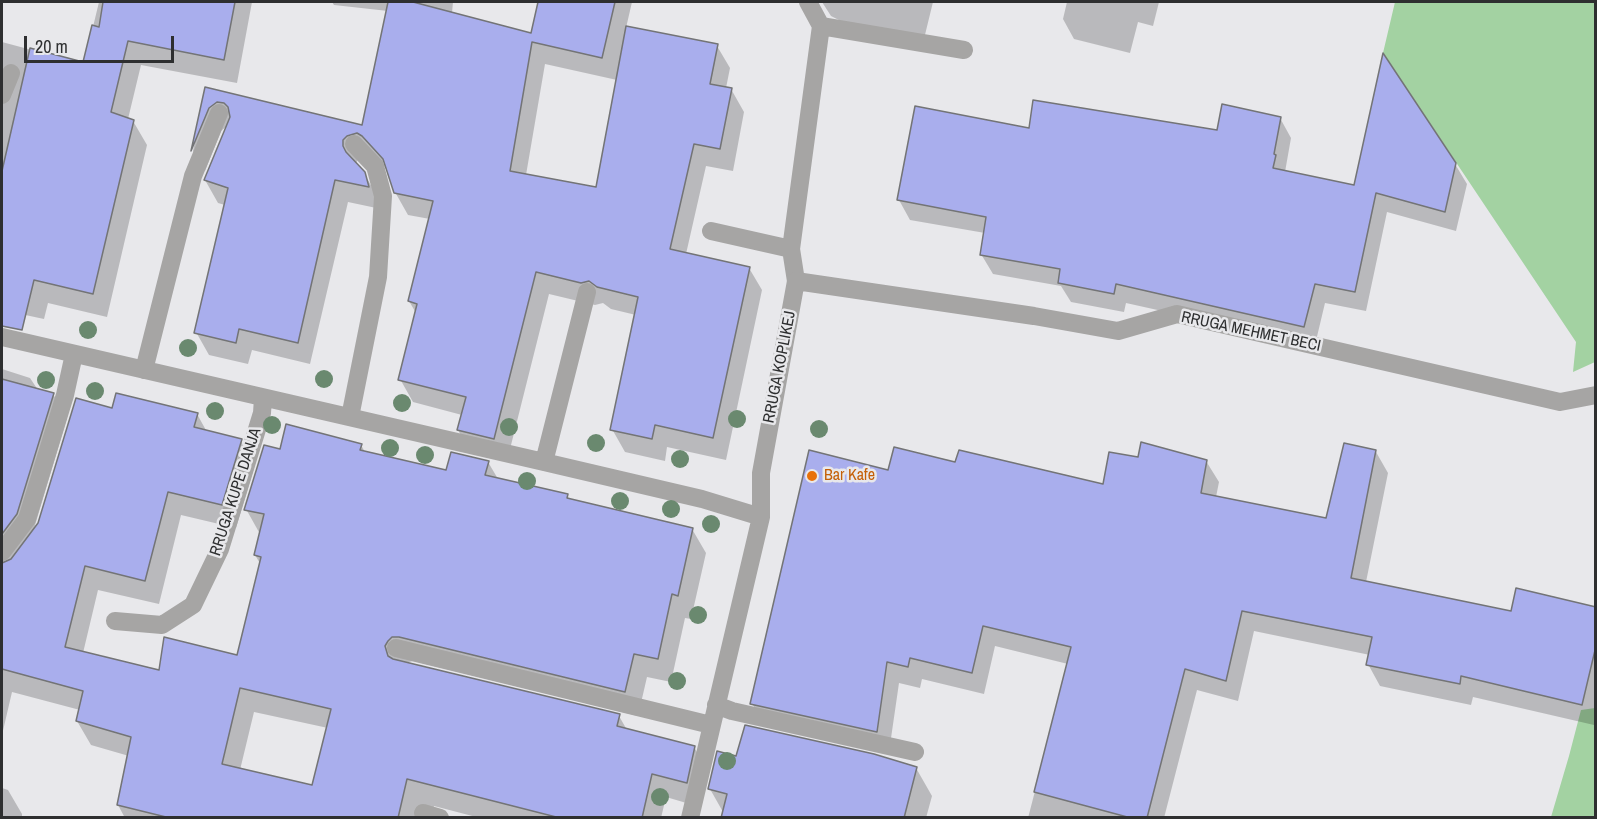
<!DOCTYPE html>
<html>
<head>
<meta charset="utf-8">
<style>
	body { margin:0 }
	#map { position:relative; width:1597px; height:819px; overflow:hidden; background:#e8e8eb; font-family:"Archivo Narrow",sans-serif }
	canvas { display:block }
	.frame { position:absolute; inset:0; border:3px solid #2e2f30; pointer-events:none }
	.scale { position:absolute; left:24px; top:36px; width:150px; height:27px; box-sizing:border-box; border:3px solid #2e2f30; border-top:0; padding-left:8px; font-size:18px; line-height:21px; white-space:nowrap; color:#2e2f30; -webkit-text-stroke:4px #e8e8eb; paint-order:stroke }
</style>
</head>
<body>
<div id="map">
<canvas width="1597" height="819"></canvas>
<div class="frame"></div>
<div class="scale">20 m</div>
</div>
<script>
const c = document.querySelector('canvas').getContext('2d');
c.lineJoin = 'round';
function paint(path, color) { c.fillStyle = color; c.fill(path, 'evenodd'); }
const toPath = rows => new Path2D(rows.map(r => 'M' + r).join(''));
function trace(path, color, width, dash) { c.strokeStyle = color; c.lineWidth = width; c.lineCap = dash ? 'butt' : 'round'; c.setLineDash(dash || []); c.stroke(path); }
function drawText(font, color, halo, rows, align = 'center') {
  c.font = font + ' "Archivo Narrow",sans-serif'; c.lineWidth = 5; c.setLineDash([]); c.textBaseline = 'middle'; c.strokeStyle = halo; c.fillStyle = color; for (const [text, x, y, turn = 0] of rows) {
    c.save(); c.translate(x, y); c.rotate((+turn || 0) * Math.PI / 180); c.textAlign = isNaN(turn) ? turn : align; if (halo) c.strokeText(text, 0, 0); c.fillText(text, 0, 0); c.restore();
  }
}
paint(toPath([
	[1395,2,1595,2,1595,362,1573,372,1576,342,1383,53],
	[1595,708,1595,817,1551,817,1569,756,1581,710]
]), '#a3d2a2');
paint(toPath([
	[99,2,252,2,237,83,141,65,128,119,133,121,147,145,107,317,48,303,44,319,2,310,2,42,84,64],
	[332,2,453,2,452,13,532,35,539,2,632,2,626,28,717,46,730,68,726,88,731,89,744,112,733,171,706,166,686,254,749,268,762,290,726,460,667,447,665,461,625,452,612,429,636,315,611,309,603,303,595,305,549,294,507,461,471,453,458,430,462,415,413,402,400,379,416,313,409,301,430,219,408,215,395,192,389,172,377,159,359,158,356,163,364,173,377,196,381,209,348,202,310,364,252,350,248,364,209,355,196,332,225,205,218,203,205,180,227,126,221,131,205,171,193,151,206,89,363,127,388,11,334,5],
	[545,64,617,80,597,189,526,175],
	[822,2,933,2,923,43,884,43,831,16],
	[1067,2,1159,2,1153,26,1138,22,1130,53,1074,39,1063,19],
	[1280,118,1291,138,1285,172,1356,187,1455,164,1467,184,1456,231,1387,212,1366,311,1325,303,1315,345,1126,303,1124,312,1071,302,1061,286,993,274,981,254,985,233,910,220,899,200,1030,130,1218,131],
	[2,369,30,378,38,390,53,394,67,418,33,532,113,410,197,414,207,432,241,441,255,465,236,528,181,515,159,604,98,590,83,653,161,672,239,656,261,565,255,555,260,534,246,509,281,451,361,445,365,452,447,471,488,462,498,479,567,495,570,501,692,529,706,553,691,619,685,618,671,682,647,677,638,716,413,661,405,663,619,716,627,730,694,747,709,772,700,807,666,797,661,818,480,818,434,806,431,818,125,818,118,805,129,756,91,745,77,721,80,710,12,692,2,735],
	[254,712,328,728,314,787,240,770],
	[1376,452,1388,473,1366,582,1512,613,1596,608,1594,725,1473,697,1471,705,1380,686,1368,664,1370,655,1254,631,1238,701,1197,690,1164,818,1028,818,1068,664,995,646,984,694,922,679,920,688,899,683,889,752,764,725,752,703,889,472,957,463,1105,486,1139,459,1206,461,1219,482,1216,497,1327,520],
	[737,758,916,768,932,796,926,818,722,818,723,812,710,789],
	[2,788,8,790,22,814,22,818,2,818]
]), '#0003');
const building = toPath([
	[103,2,235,2,224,60,128,41,111,112,134,120,93,294,34,280,22,330,2,326,2,171,30,48,83,62,92,25,99,27,103,2],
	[388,2,413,2,531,33,538,2,615,2,602,58,532,42,510,171,596,187,626,26,718,44,710,84,732,88,720,149,694,144,670,249,750,267,713,438,655,425,652,439,610,430,638,297,597,287,589,281,581,283,536,272,494,439,457,430,466,397,398,380,417,304,408,301,433,201,394,193,383,159,362,136,357,133,347,136,343,140,343,146,346,152,365,172,369,187,335,180,298,343,239,329,236,343,194,333,228,188,204,180,230,117,228,107,224,103,217,102,209,108,191,151,205,87,362,125,388,2],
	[1383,53,1456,163,1445,212,1376,193,1355,292,1315,284,1304,327,1116,284,1114,294,1058,283,1060,269,980,255,986,217,897,200,915,106,1029,128,1033,100,1217,130,1222,104,1281,117,1274,154,1276,155,1273,168,1354,185,1383,53],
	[2,379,54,393,17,514,2,534,2,379],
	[116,393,198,413,194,427,242,439,222,505,168,492,145,581,85,566,65,647,159,670,164,637,237,655,261,557,254,555,264,514,244,510,264,445,280,449,286,424,362,444,360,450,446,470,451,452,489,461,485,475,568,494,567,498,693,528,678,596,672,594,658,659,634,654,625,692,399,637,392,637,388,641,385,646,388,656,393,659,620,714,617,726,695,746,687,783,652,774,642,818,560,818,407,779,398,818,170,818,117,805,131,737,76,721,83,691,2,669,2,563,11,559,38,523,76,398,112,408,116,393],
	[240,688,331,709,312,785,222,764,240,688],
	[1141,442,1207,460,1201,493,1326,518,1344,443,1376,450,1351,578,1511,611,1516,588,1596,607,1596,646,1582,705,1461,676,1460,684,1366,665,1372,637,1242,611,1226,681,1185,669,1147,818,1131,818,1034,792,1071,647,983,626,972,673,910,658,908,667,887,662,877,732,750,704,809,450,888,470,894,447,955,462,959,450,1103,484,1109,452,1138,457,1141,442],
	[745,725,874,754,917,767,904,818,721,818,727,794,708,789,717,751,736,756,745,725]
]);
paint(building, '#a9aeed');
trace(building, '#737476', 1.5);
trace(toPath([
	[821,26,964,50],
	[711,231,791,249],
	[796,281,791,249,821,26,808,2]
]), '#a6a5a4', 18);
trace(toPath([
	[2,95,11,73],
	[2,337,544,462,702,499,761,517],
	[144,370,193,176,219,113],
	[350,417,378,277,383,196,375,166,354,144],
	[544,462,587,292],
	[2,552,27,519,65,395,74,354],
	[115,621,162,625,193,605,220,549,262,413,263,398],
	[396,648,711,725],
	[716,705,732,711,915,752],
	[423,813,440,818],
	[690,818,761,517,761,473,796,281,1034,316,1118,331,1177,314,1560,402,1596,395]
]), '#a6a5a4', 18);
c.fillStyle = '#6a896f';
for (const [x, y] of [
	[88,330],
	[188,348],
	[324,379],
	[46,380],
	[95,391],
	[402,403],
	[215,411],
	[737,419],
	[272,425],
	[509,427],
	[819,429],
	[596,443],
	[390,448],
	[425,455],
	[680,459],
	[527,481],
	[620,501],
	[671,509],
	[711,524],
	[698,615],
	[677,681],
	[727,761],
	[660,797]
]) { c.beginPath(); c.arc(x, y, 9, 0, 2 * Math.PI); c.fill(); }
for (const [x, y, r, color] of [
	[812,476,6,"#e8710a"]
]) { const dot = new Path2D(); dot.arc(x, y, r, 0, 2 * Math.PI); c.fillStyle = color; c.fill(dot); trace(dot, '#e8e8eb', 2); }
drawText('16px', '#2e2f30', '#e8e8eb', [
	["RRUGA MEHMET BECI",1251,332,12],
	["RRUGA KOPLIKEJ",780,367,-79],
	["RRUGA KUPE DANJA",236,492,-72]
]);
drawText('16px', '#c56008', '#e8e8eb', [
	["Bar Kafe",824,476]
], 'left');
</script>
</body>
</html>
